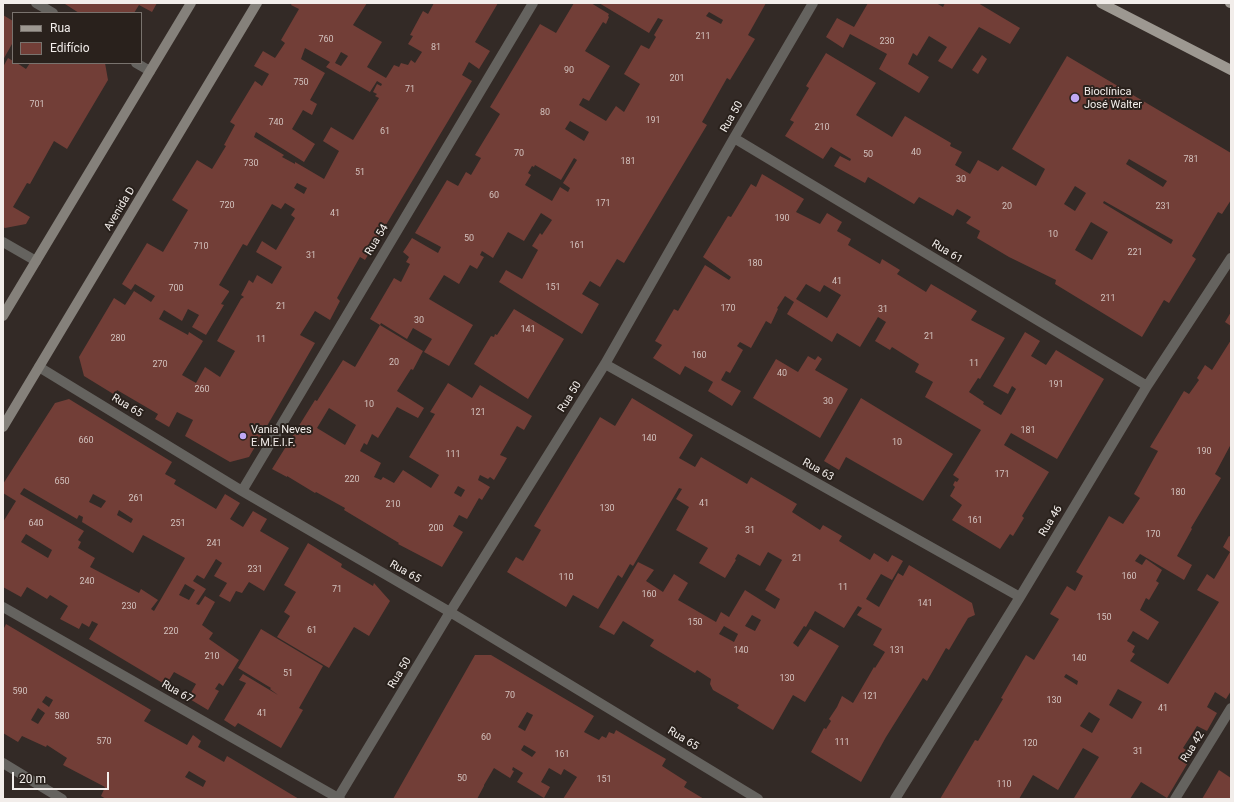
<!DOCTYPE html>
<html>
<head>
<meta charset="utf-8">
<style>
	body { margin:0 }
	#map { position:relative; width:1234px; height:802px; overflow:hidden; background:#332a26; font-family:Roboto,sans-serif }
	canvas { display:block }
	.frame { position:absolute; inset:0; border:4px solid #f2edea; pointer-events:none }
	.legend { position:absolute; left:12px; top:12px; width:130px; height:52px; box-sizing:border-box; background:#29211c; border:1px solid #79736e; margin:0; padding:5px 7px; list-style:none; font-size:12px; color:#f2edea }
	.legend li { display:flex; align-items:center; gap:8px; height:20px }
	.legend b { width:20px; border:1px solid #79736e }
	.scale { position:absolute; left:12px; top:772px; width:97px; height:18px; box-sizing:border-box; border:2px solid #f2edea; border-top:0; padding-left:5px; font-size:12px; line-height:14px; white-space:nowrap; color:#f2edea; -webkit-text-stroke:3px #29211c; paint-order:stroke }
</style>
</head>
<body>
<div id="map">
<canvas width="1234" height="802"></canvas>
<div class="frame"></div>
<ul class="legend">
<li><b style="height:5px;background:#9d9891"></b>Rua</li>
<li><b style="height:11px;background:#723e37"></b>Edifício</li>
</ul>
<div class="scale">20 m</div>
</div>
<script>
const c = document.querySelector('canvas').getContext('2d');
c.lineJoin = 'round';
function paint(path, color) { c.fillStyle = color; c.fill(path, 'evenodd'); }
const toPath = rows => new Path2D(rows.map(r => 'M' + r).join(''));
function trace(path, color, width, dash) { c.strokeStyle = color; c.lineWidth = width; c.lineCap = dash ? 'butt' : 'round'; c.setLineDash(dash || []); c.stroke(path); }
function drawText(font, color, halo, rows, align = 'center') {
  c.font = font + ' Roboto,sans-serif'; c.lineWidth = 4; c.setLineDash([]); c.textBaseline = 'middle'; c.strokeStyle = halo; c.fillStyle = color; for (const [text, x, y, turn = 0] of rows) {
    c.save(); c.translate(x, y); c.rotate((+turn || 0) * Math.PI / 180); c.textAlign = isNaN(turn) ? turn : align; if (halo) c.strokeText(text, 0, 0); c.fillText(text, 0, 0); c.restore();
  }
}
paint(toPath([
	[66,3,157,3,152,12,139,5,134,13,79,13,65,4],
	[292,3,367,3,353,25,382,42,367,67,386,78,394,65,399,67,401,63,408,65,411,60,415,63,422,52,408,44,413,36,410,35,423,11,428,14,434,3,498,3,475,42,490,51,479,69,469,62,462,75,472,81,365,260,360,257,337,298,340,301,330,320,315,311,300,335,315,343,249,457,230,462,185,436,193,420,177,412,169,427,155,419,158,414,117,390,115,395,84,376,79,357,114,298,125,305,134,291,151,302,155,296,135,284,131,290,122,284,147,243,163,252,188,210,172,200,197,160,212,169,226,146,224,145,235,125,230,122,255,81,262,86,269,74,254,66,263,51,275,58,285,43,281,40,299,9,291,5],
	[305,48,330,62,326,67,370,92,377,81,382,84,381,86,377,84,373,92,377,94,375,96,379,98,353,140,331,127,323,141,339,151,324,179,295,162,295,164,282,157,284,155,254,137,256,132,304,162,315,144,292,129,303,110,312,115,317,104,310,100,325,73,301,59],
	[341,52,348,56,341,66,335,63],
	[297,183,307,188,304,194,294,188],
	[285,203,295,209,291,215,295,218,276,250,262,241,256,252,282,267,272,284,257,275,253,283,249,280,241,295,244,297,241,299,217,341,235,351,220,377,205,367,196,383,182,375,203,341,189,332,188,335,159,319,164,310,182,321,188,309,199,315,192,327,206,335,224,305,221,304,229,292,229,291,219,285,243,244,247,246,272,204,281,209],
	[574,3,591,3,609,14,608,16,609,17,606,24,603,22,585,51,610,66,589,101,583,98,579,105,606,121,616,106,624,112,640,84,624,74,641,45,649,49,656,37,654,35,663,20,658,18,649,33,599,3,766,3,748,35,755,39,730,80,727,78,702,122,707,125,624,263,617,259,600,287,590,281,582,294,599,304,582,334,499,282,506,270,522,279,538,250,532,246,540,233,542,235,552,220,541,213,524,241,508,232,493,258,482,251,480,255,484,257,477,269,470,265,459,284,444,275,429,299,473,325,449,366,424,352,432,339,413,328,407,339,381,323,380,325,370,319,394,278,401,282,410,264,406,262,409,257,403,252,412,238,438,253,441,247,415,233,447,180,458,186,466,172,471,175,481,158,475,155,500,114,490,107,540,24,556,33],
	[709,12,723,20,721,24,706,16],
	[570,121,589,132,584,141,565,129],
	[574,158,577,160,563,183,570,188,568,192,560,187,552,201,525,185,531,175,528,173,532,166,534,167,535,165,561,180],
	[868,3,936,3,943,7,945,3,978,3,1020,28,1010,44,979,27,952,69,938,61,947,47,929,36,917,56,913,53,908,64,929,77,919,93,879,69,887,54,850,34,843,48,826,37,837,18,854,27],
	[3,15,13,21,13,45,12,44,3,60],
	[826,53,876,83,856,115,892,137,905,116,951,143,950,146,962,152,955,165,970,174,978,160,998,171,1002,166,1036,186,1045,169,1012,149,1067,56,1231,153,1231,200,1222,214,1218,212,1192,256,1196,259,1169,303,1164,300,1142,337,1055,284,1056,280,1009,257,977,238,980,231,966,223,971,217,957,209,953,216,919,197,914,204,868,177,865,183,834,166,840,156,850,161,851,159,831,147,823,159,785,136,794,122,790,120,809,88,806,86],
	[1129,159,1167,181,1163,187,1126,164],
	[1075,186,1086,193,1075,211,1064,204],
	[1104,201,1173,240,1171,244,1103,203],
	[1091,222,1108,232,1092,260,1075,250],
	[982,55,987,59,978,74,972,70],
	[8,58,13,61,13,63,17,63,26,69,30,63,105,63,108,80,67,149,54,141,30,184,27,183,13,207,30,217,26,224,5,228,3,227,3,67],
	[762,174,804,199,796,212,820,224,827,213,842,222,837,231,851,239,848,245,880,264,882,259,900,270,897,274,926,292,931,284,977,311,971,320,1005,338,980,379,978,378,969,392,984,402,983,404,1001,415,1016,389,1012,386,1008,394,993,386,1025,332,1040,341,1031,356,1046,365,1056,350,1104,379,1057,459,1011,433,1004,445,1049,472,1022,516,1024,518,1013,536,1010,534,1000,549,952,520,962,505,950,496,955,487,953,485,955,481,957,482,959,479,953,475,981,430,925,397,933,382,915,372,919,364,892,347,890,350,875,341,886,322,878,317,860,347,837,333,832,342,787,314,794,302,785,296,777,308,778,309,771,324,766,321,751,348,740,342,737,346,743,350,730,373,726,371,721,380,741,391,732,406,708,391,713,382,685,366,680,375,653,358,662,345,655,341,674,309,678,311,705,265,729,280,731,277,703,257,728,216,731,217,751,184,756,187],
	[806,284,820,292,824,285,841,295,827,318,796,299],
	[514,309,564,339,528,399,474,364,491,336,494,337,495,334,497,335],
	[1231,312,1231,326,1225,322],
	[380,325,423,351,413,370,411,369,397,391,424,408,418,418,397,407,378,438,372,434,367,445,364,443,360,451,381,463,374,477,381,480,383,477,394,483,403,470,431,488,439,475,409,457,435,414,430,412,448,383,472,398,480,385,532,416,524,430,517,426,500,455,507,458,494,480,490,477,488,479,480,475,478,480,490,487,482,500,479,498,467,519,459,515,453,526,463,532,442,567,398,544,399,543,344,510,345,508,316,492,315,493,287,476,287,477,272,469,315,400,317,401,343,360,355,367],
	[329,408,356,425,345,445,317,428],
	[458,486,465,490,461,497,454,493],
	[1231,340,1231,444,1215,474,1221,478,1191,528,1192,529,1177,556,1192,565,1184,580,1140,554,1135,561,1142,565,1146,559,1162,570,1156,581,1159,583,1149,600,1146,598,1140,610,1159,622,1148,640,1133,631,1127,641,1135,646,1132,652,1135,654,1130,661,1168,684,1219,602,1197,590,1207,574,1214,579,1230,552,1223,547,1229,536,1231,537,1231,691,1226,699,1215,692,1207,707,1217,713,1207,731,1197,726,1183,748,1193,754,1167,798,1141,782,1130,799,1074,798,1099,757,1083,748,1058,790,1033,775,1019,799,940,799,975,740,978,741,1003,699,1001,698,1026,655,1034,660,1059,619,1050,614,1067,586,1075,591,1083,576,1076,572,1109,516,1123,524,1140,498,1134,494,1158,451,1150,447,1184,391,1189,394,1199,380,1197,378,1205,365,1212,370],
	[1066,674,1078,681,1077,685,1064,677],
	[1118,689,1142,702,1132,719,1109,705],
	[1089,712,1100,719,1092,733,1080,726],
	[808,356,815,360,818,356,822,359,815,370,848,389,820,438,753,398,776,359,798,372],
	[632,398,693,435,679,458,695,467,701,457,747,484,751,477,797,504,792,512,820,530,823,525,842,536,839,541,870,560,874,553,888,562,892,555,903,561,892,580,881,574,866,599,879,607,898,573,903,576,909,565,972,603,975,615,968,618,949,650,946,648,927,681,923,678,886,737,861,782,811,752,824,728,826,729,831,721,829,719,837,707,842,696,853,703,874,667,875,668,885,652,873,645,882,629,857,615,862,608,858,606,844,628,815,611,806,627,804,626,793,643,798,647,810,629,839,646,805,702,793,695,773,730,737,708,739,705,713,690,710,684,711,679,697,670,695,673,650,646,654,640,623,621,614,635,599,627,638,562,654,570,646,581,663,592,674,574,688,583,678,600,716,622,721,612,729,617,745,590,775,609,780,599,765,590,782,560,768,552,760,566,738,554,735,559,736,560,725,578,699,563,708,548,676,530,689,507,676,499,682,489,679,488,633,566,630,564,622,578,618,575,598,609,573,595,566,607,507,572,516,557,523,561,541,530,534,526,600,417,615,426],
	[752,615,761,620,755,631,745,626],
	[724,626,738,634,734,642,719,634],
	[861,398,953,454,923,501,846,457,839,470,824,461],
	[69,399,172,462,165,474,176,480,174,484,216,509,225,494,240,503,230,519,243,527,253,511,267,519,260,531,289,548,264,591,249,582,242,593,236,591,230,602,219,596,227,583,214,576,222,563,216,559,204,579,197,575,193,581,206,589,196,604,199,605,205,596,215,602,202,625,213,633,209,639,239,660,223,686,219,683,215,689,219,691,208,710,188,698,196,684,174,672,166,685,89,639,98,624,92,621,89,627,82,623,79,629,60,619,68,606,50,595,47,599,27,587,21,597,3,587,3,522,16,501,3,493,3,484,55,403],
	[24,488,77,519,79,515,83,517,82,522,133,553,143,535,185,558,154,611,151,609,158,600,141,589,139,593,90,567,95,558,78,548,81,542,78,540,84,531,20,494],
	[93,494,106,501,101,508,89,502],
	[119,510,133,519,131,523,117,515],
	[26,534,52,550,48,558,21,542],
	[185,584,195,590,189,600,179,595],
	[308,543,342,564,341,567,373,586,374,583,390,601,369,636,354,627,329,668,277,637,290,616,284,612,296,592,284,585],
	[6,624,151,710,144,721,187,745,193,735,201,741,198,747,224,762,227,756,299,799,106,799,101,796,105,787,63,765,67,758,47,745,46,747,22,736,18,742,3,733,3,630],
	[46,696,53,700,49,707,42,702],
	[38,708,45,713,38,724,31,720],
	[189,771,206,781,203,787,185,777],
	[261,629,323,666,299,708,303,710,281,748,238,723,235,727,224,720,246,683,239,680,243,674,278,695,270,689,271,688,238,668],
	[475,655,491,655,594,716,584,732,599,740,602,736,606,738,609,732,614,734,616,730,666,759,662,766,687,782,684,787,704,799,563,799,577,777,564,769,561,775,549,768,541,782,550,787,544,798,517,782,523,773,513,767,512,770,514,771,510,778,494,768,484,785,484,786,477,799,393,799],
	[527,712,533,715,525,731,518,727],
	[524,745,536,752,532,757,521,750],
	[1219,770,1231,778,1231,799,1202,799]
]), '#723e37');
trace(toPath([
	[36,3,53,13],
	[136,63,150,71],
	[734,138,1147,386],
	[3,242,36,261],
	[605,364,1020,597],
	[39,367,242,491,450,612,758,799],
	[242,491,533,3],
	[3,607,340,799],
	[3,763,62,799],
	[338,798,450,612,605,364,734,138,813,3],
	[895,799,1020,597,1147,386,1231,258],
	[1175,799,1231,708]
]), '#65635f', 10);
trace(toPath([
	[3,316,191,3],
	[3,427,257,3]
]), '#85817b', 10);
trace(toPath([
	[1101,3,1231,70],
	[1230,3,1231,3]
]), '#9d9891', 10);
for (const [x, y, r, color] of [
	[1075,98,5,"#c0a8f4"],
	[243,436,4,"#c0a8f4"]
]) { const dot = new Path2D(); dot.arc(x, y, r, 0, 2 * Math.PI); c.fillStyle = color; c.fill(dot); trace(dot, '#29211c', 1.5); }
drawText('9px', '#d2c1bd', null, [
	["211",703,37],
	["760",326,40],
	["230",887,42],
	["81",436,48],
	["90",569,71],
	["201",677,79],
	["750",301,83],
	["71",410,90],
	["701",37,105],
	["80",545,113],
	["191",653,121],
	["740",276,123],
	["210",822,128],
	["61",385,132],
	["40",916,153],
	["70",519,154],
	["50",868,155],
	["781",1191,160],
	["181",628,162],
	["730",251,164],
	["51",360,173],
	["30",961,180],
	["60",494,196],
	["171",603,204],
	["720",227,206],
	["20",1007,207],
	["231",1163,207],
	["41",335,214],
	["190",782,219],
	["10",1053,235],
	["50",469,239],
	["161",577,246],
	["710",201,247],
	["221",1135,253],
	["31",311,256],
	["180",755,264],
	["41",837,282],
	["151",553,288],
	["700",176,289],
	["211",1108,299],
	["21",281,307],
	["170",728,309],
	["31",883,310],
	["30",419,321],
	["141",528,330],
	["21",929,337],
	["280",118,339],
	["11",261,340],
	["160",699,356],
	["20",394,363],
	["11",974,364],
	["270",160,365],
	["40",782,374],
	["191",1056,385],
	["260",202,390],
	["30",828,402],
	["10",369,405],
	["121",478,413],
	["181",1028,431],
	["140",649,439],
	["660",86,441],
	["10",897,443],
	["190",1204,452],
	["111",453,455],
	["171",1002,475],
	["220",352,480],
	["650",62,482],
	["180",1178,493],
	["261",136,499],
	["41",704,504],
	["210",393,505],
	["130",607,509],
	["161",975,521],
	["640",36,524],
	["251",178,524],
	["200",436,529],
	["31",750,531],
	["170",1153,535],
	["241",214,544],
	["21",797,559],
	["231",255,570],
	["160",1129,577],
	["110",566,578],
	["240",87,582],
	["11",843,588],
	["71",337,590],
	["160",649,595],
	["141",925,604],
	["230",129,607],
	["150",1104,618],
	["150",695,623],
	["61",312,631],
	["220",171,632],
	["140",741,651],
	["131",897,651],
	["210",212,657],
	["140",1079,659],
	["51",288,674],
	["130",787,679],
	["590",20,692],
	["70",510,696],
	["121",870,697],
	["130",1054,701],
	["41",1163,709],
	["41",262,714],
	["580",62,717],
	["60",486,738],
	["570",104,742],
	["111",842,743],
	["120",1030,744],
	["31",1138,752],
	["161",562,755],
	["50",462,779],
	["151",604,780],
	["110",1004,785]
]);
drawText('11px', '#f2edea', '#29211c', [
	["Bioclínica",1084,92],
	["José Walter",1084,105],
	["Vania Neves",251,430],
	["E.M.E.I.F.",251,443]
], 'left');
drawText('11px', '#f2edea', '#29211c', [
	["Rua 50",732,117,-60],
	["Avenida D",120,209,-59],
	["Rua 54",377,240,-59],
	["Rua 61",947,252,31],
	["Rua 50",570,397,-58],
	["Rua 65",127,406,31],
	["Rua 63",818,470,29],
	["Rua 46",1051,521,-59],
	["Rua 65",405,572,30],
	["Rua 50",400,673,-59],
	["Rua 67",177,692,30],
	["Rua 65",683,739,31],
	["Rua 42",1193,747,-58]
]);
</script>
</body>
</html>
